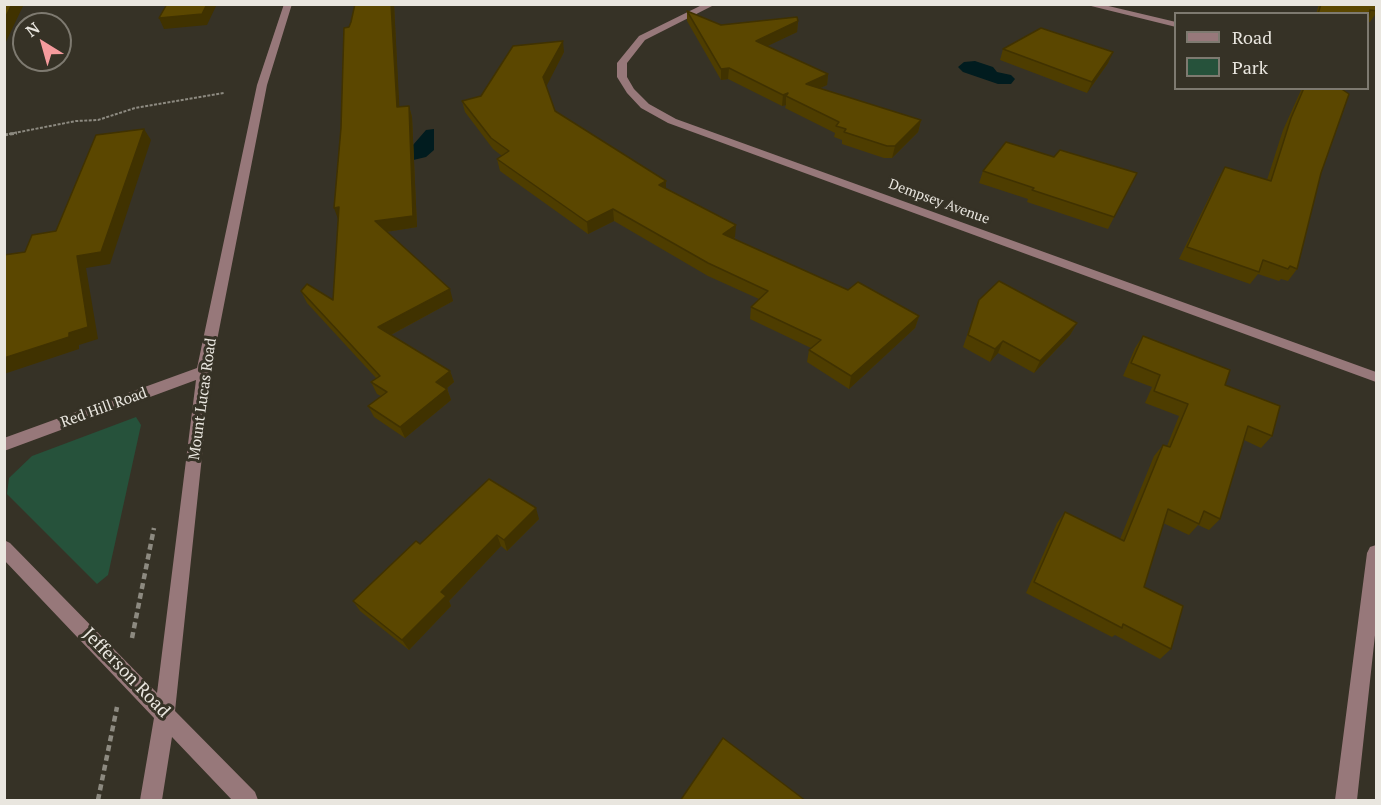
<!DOCTYPE html>
<html>
<head>
<meta charset="utf-8">
<style>
	body { margin:0 }
	#map { position:relative; width:1381px; height:805px; overflow:hidden; background:#363226; font-family:"PT Serif",serif }
	canvas { display:block }
	.frame { position:absolute; inset:0; border:6px solid #e9e6df; pointer-events:none }
	.legend { position:absolute; left:1174px; top:12px; width:195px; height:78px; box-sizing:border-box; background:#363226; border:2px solid #7e7a70; margin:0; padding:8px 10px; list-style:none; font-size:18px; color:#e9e6df }
	.legend li { display:flex; align-items:center; gap:12px; height:30px }
	.legend b { width:30px; border:2px solid #7e7a70 }
	.north { position:absolute; left:12px; top:12px; width:60px; height:60px; box-sizing:border-box; background:#363226; border:2px solid #7e7a70; border-radius:50%; rotate:323deg; font-size:16px; font-weight:700; line-height:24px; text-align:center; color:#e9e6df }
	.north::after { content:''; display:block; margin:auto; width:21px; height:27px; background:#f59b9d; clip-path:polygon(50% 0,100% 100%,50% 72%,0 100%) }
</style>
</head>
<body>
<div id="map">
<canvas width="1381" height="805"></canvas>
<div class="frame"></div>
<ul class="legend">
<li><b style="height:8px;background:#97787a"></b>Road</li>
<li><b style="height:16px;background:#26523b"></b>Park</li>
</ul>
<div class="north">N</div>
</div>
<script>
const c = document.querySelector('canvas').getContext('2d');
c.lineJoin = 'round';
function paint(path, color) { c.fillStyle = color; c.fill(path, 'evenodd'); }
const toPath = rows => new Path2D(rows.map(r => 'M' + r).join(''));
function trace(path, color, width, dash) { c.strokeStyle = color; c.lineWidth = width; c.lineCap = dash ? 'butt' : 'round'; c.setLineDash(dash || []); c.stroke(path); }
function drawText(font, color, halo, rows, align = 'center') {
  c.font = font + ' "PT Serif",serif'; c.lineWidth = 6; c.setLineDash([]); c.textBaseline = 'middle'; c.strokeStyle = halo; c.fillStyle = color; for (const [text, x, y, turn = 0] of rows) {
    c.save(); c.translate(x, y); c.rotate((+turn || 0) * Math.PI / 180); c.textAlign = isNaN(turn) ? turn : align; if (halo) c.strokeText(text, 0, 0); c.fillText(text, 0, 0); c.restore();
  }
}
paint(toPath([
	[136,417,141,425,108,575,97,584,7,494,9,478,32,456]
]), '#26523b');
paint(toPath([
	[975,61,993,67,997,72,1011,75,1015,79,1011,84,998,84,963,72,958,67,964,62],
	[434,129,434,150,426,157,409,161,413,145,426,130]
]), '#011c1f');
trace(toPath([
	[9,134,76,121,98,120,135,108,224,93]
]), '#8d8a80', 2, [3, 1.5]);
trace(toPath([
	[4,135,17,133]
]), '#8d8a80', 3, [4, 2]);
trace(toPath([
	[132,638,154,528],
	[98,800,117,707]
]), '#8d8a80', 4.5, [6, 4]);
paint(toPath([
	[284,4,292,4,267,85,211,371,175,711,255,792,258,800,232,800,172,737,162,800,140,800,154,718,4,560,4,540,10,543,157,693,196,380,4,451,4,438,197,368,257,85,284,4],
	[704,4,716,4,645,40,627,63,627,77,634,89,649,104,676,119,1376,372,1376,382,668,123,641,108,627,93,617,77,617,63,639,36,704,4],
	[1083,4,1100,4,1176,22,1176,27,1083,4],
	[1376,545,1376,626,1357,800,1335,800,1367,553,1370,547,1376,545]
]), '#97787a');
paint(toPath([
	[355,4,394,4,399,107,409,106,412,117,417,227,386,232,453,301,391,335,450,371,454,382,447,388,451,400,405,438,374,417,368,406,381,396,377,394,371,382,376,378,307,303,301,291,333,300,351,22],
	[1319,4,1377,4,1377,12,1370,22,1368,22,1368,14,1316,14],
	[687,11,721,25,798,21,797,32,767,46,828,74,827,85,820,88,921,120,918,132,892,158,884,158,842,144,842,140,834,137,835,133,785,108,786,105,782,106,728,79,721,80,687,21],
	[1003,49,1113,52,1108,63,1087,93,1000,60],
	[564,52,546,86,555,111,735,237,734,239,848,290,919,316,915,328,849,389,807,362,809,350,811,348,750,319,751,307,759,299,708,276,614,221,588,234,500,171,497,159,502,156,493,149,465,112,462,101,481,96],
	[1302,88,1340,88,1321,173,1297,269,1288,281,1281,279,1279,281,1258,274,1250,284,1179,259,1218,179,1225,167,1267,180,1283,130],
	[1054,157,1137,173,1108,229,1027,202,1028,199,979,183,983,171],
	[979,300,1077,323,1070,335,1034,373,998,353,990,362,963,347],
	[1143,336,1225,385,1272,436,1261,448,1244,440,1220,519,1209,530,1198,525,1189,535,1163,523,1144,587,1171,649,1160,659,1115,635,1112,637,1026,593,1057,523,1065,512,1120,539,1154,456,1163,445,1167,446,1179,416,1145,403,1152,387,1123,376,1135,348],
	[539,519,507,551,501,546,449,601,451,606,409,650,360,611,353,601,420,544]
]), '#4e3d00');
paint(toPath([
	[12,4,24,4,4,46,4,20],
	[207,4,217,4,207,25,164,29,159,18],
	[391,4,394,4,400,118,397,107],
	[798,21,797,32,755,52,756,41],
	[563,41,564,52,545,89,543,77],
	[1113,52,1108,63,1087,93,1092,82],
	[729,68,728,79,721,80,721,69],
	[828,74,827,85,805,95,806,84],
	[788,93,786,96,786,105,782,106,783,95],
	[409,106,412,117,417,227,379,233,375,221],
	[921,120,918,132,892,158,895,146],
	[144,129,151,140,110,264,86,268,98,339,79,345,79,349,4,374,4,358,69,333,77,256],
	[666,181,666,193,659,185],
	[339,207,338,219,334,208],
	[613,209,614,221,588,234,587,222],
	[736,225,735,237,723,246,723,234],
	[450,289,453,301,383,339,378,327],
	[919,316,915,328,849,389,851,376],
	[1077,323,1070,335,1034,373,1040,361],
	[1003,341,998,353,990,362,995,349],
	[450,371,454,382,441,393,436,382],
	[447,389,451,400,405,438,400,427],
	[536,508,539,519,507,551,504,540],
	[497,535,501,546,449,601,451,606,409,650,402,640,441,592]
]), '#403200');
const building = toPath([
	[4,4,12,4,4,20,4,4],
	[167,4,207,4,202,14,159,18,167,4],
	[355,4,391,4,397,107,409,106,413,216,375,221,450,289,378,327,450,371,436,382,447,389,400,427,368,406,387,392,371,382,380,376,301,291,307,284,333,300,339,207,334,208,341,128,344,28,349,27,351,22,355,4],
	[1321,4,1377,4,1377,11,1370,10,1368,19,1368,14,1318,14,1321,4],
	[687,11,721,25,797,17,798,21,756,41,828,74,806,84,921,120,895,146,887,146,844,132,846,129,836,126,839,122,786,96,788,93,783,95,729,68,721,69,687,11],
	[1041,28,1113,52,1092,82,1003,49,1041,28],
	[563,41,543,77,555,111,666,181,659,185,736,225,723,234,848,290,858,282,919,316,851,376,809,350,821,340,751,307,768,291,708,263,613,209,587,222,497,159,509,151,491,138,462,101,481,96,513,46,563,41],
	[1304,88,1340,88,1349,94,1321,173,1297,269,1290,266,1288,269,1263,260,1259,272,1187,247,1225,167,1271,181,1291,118,1304,88],
	[144,129,101,252,77,256,88,327,69,333,69,337,4,358,4,255,25,252,32,235,56,231,96,135,144,129],
	[1006,142,1054,157,1060,150,1137,173,1114,217,1032,190,1034,188,983,171,1006,142],
	[999,281,1077,323,1040,361,1003,341,995,349,968,335,979,300,999,281],
	[1143,336,1230,370,1225,385,1280,406,1272,436,1248,426,1220,519,1204,511,1199,524,1168,509,1144,587,1183,606,1171,649,1123,624,1122,628,1034,582,1065,512,1124,541,1163,445,1170,447,1188,404,1154,391,1160,375,1131,363,1143,336],
	[489,479,536,508,504,540,497,535,441,592,446,596,402,640,353,601,416,541,420,544,489,479],
	[723,738,806,801,680,801,723,738]
]);
paint(building, '#5b4700');
trace(building, '#403200', 1.5);
drawText('14px', '#e9e6df', '#363226', [
	["Dempsey Avenue",939,202,20]
]);
drawText('15px', '#e9e6df', '#363226', [
	["Mount Lucas Road",203,399,-82],
	["Red Hill Road",104,408,-20]
]);
drawText('18px', '#e9e6df', '#363226', [
	["Jefferson Road",126,673,46]
]);
</script>
</body>
</html>
